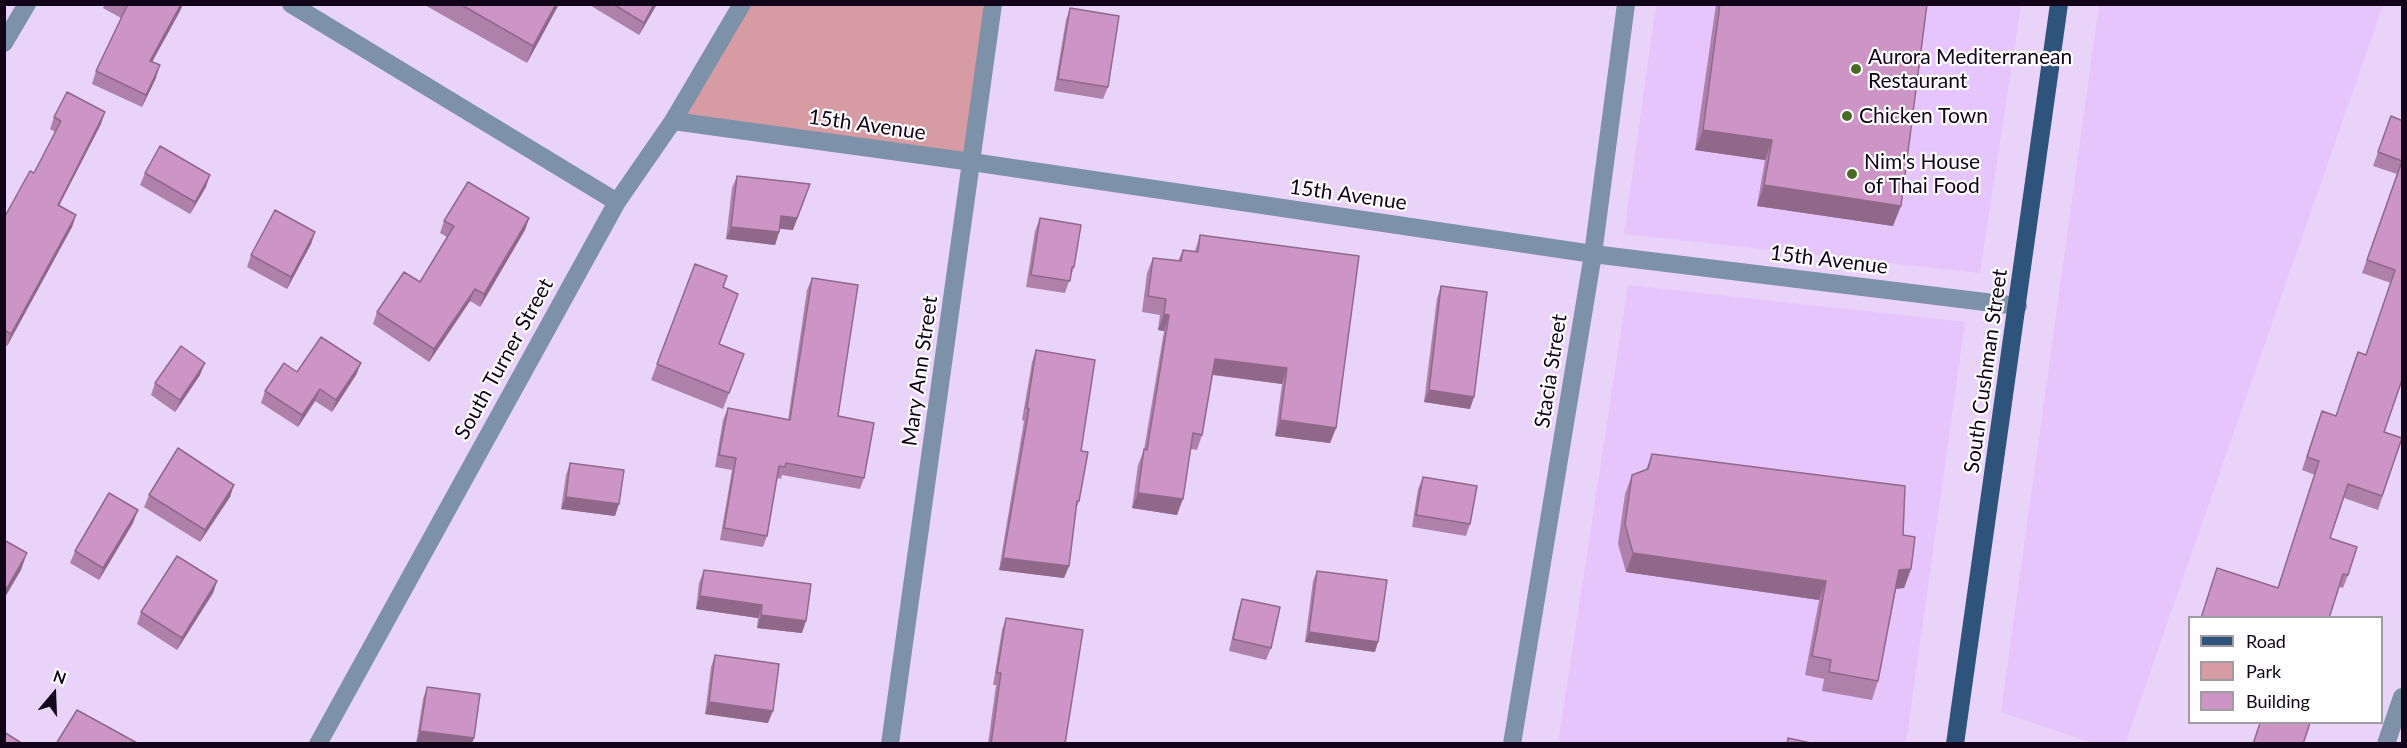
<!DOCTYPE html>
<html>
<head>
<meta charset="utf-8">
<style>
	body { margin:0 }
	#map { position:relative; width:2407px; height:748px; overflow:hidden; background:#e9d3f9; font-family:Lato,sans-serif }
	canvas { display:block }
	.frame { position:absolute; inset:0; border:6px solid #12051a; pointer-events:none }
	.legend { position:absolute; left:2188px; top:616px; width:195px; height:108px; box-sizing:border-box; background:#fefefe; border:2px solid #a09aa3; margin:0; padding:8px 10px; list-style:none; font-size:18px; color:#12051a }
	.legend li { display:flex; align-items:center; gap:12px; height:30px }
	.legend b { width:30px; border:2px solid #a09aa3 }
	.north { position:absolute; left:24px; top:664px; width:60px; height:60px; -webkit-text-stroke:4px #fefefe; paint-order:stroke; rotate:19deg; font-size:16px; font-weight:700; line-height:24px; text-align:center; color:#12051a }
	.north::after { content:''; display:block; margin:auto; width:21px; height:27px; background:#12051a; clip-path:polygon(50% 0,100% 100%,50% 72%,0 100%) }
</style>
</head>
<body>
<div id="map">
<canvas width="2407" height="748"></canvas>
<div class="frame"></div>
<ul class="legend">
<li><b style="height:8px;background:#2e547b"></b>Road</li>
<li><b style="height:16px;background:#d79ca3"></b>Park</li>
<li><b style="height:16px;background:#cc95c5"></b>Building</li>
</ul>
<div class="north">N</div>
</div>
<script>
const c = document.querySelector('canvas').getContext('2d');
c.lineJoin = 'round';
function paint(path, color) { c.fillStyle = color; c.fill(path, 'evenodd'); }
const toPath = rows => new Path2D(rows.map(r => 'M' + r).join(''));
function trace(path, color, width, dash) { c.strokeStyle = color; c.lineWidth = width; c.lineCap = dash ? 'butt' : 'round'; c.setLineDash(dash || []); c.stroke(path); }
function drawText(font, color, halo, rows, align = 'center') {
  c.font = font + ' Lato,sans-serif'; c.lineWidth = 4.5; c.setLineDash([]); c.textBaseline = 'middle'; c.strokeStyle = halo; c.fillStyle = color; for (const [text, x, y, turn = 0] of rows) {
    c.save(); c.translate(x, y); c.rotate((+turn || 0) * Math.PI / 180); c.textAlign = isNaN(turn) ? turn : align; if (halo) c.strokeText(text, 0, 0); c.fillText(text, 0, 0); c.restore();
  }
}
paint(toPath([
	[1656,5,2021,5,1980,273,1624,234],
	[2099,5,2383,5,2125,744,2092,743,2001,712],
	[1628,285,1965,322,1906,743,1558,744]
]), '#e6c5fd');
paint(toPath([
	[742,5,993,5,972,162,673,121]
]), '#d79ca3');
trace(toPath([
	[291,4,617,202],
	[4,43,27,4],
	[673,121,972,162,1593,254,2018,306],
	[318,744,617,202,673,121,742,4],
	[890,744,993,4],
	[1512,744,1593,254,1626,4],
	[2386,744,2402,697]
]), '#7d92a9', 18);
trace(toPath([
	[1955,744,2059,4]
]), '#2e547b', 18);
paint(toPath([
	[105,4,183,4,180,11,152,62,156,78,142,107,92,84,96,71,121,18,103,8],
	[423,4,559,4,527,63],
	[588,4,657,4,639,35],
	[1716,4,1927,4,1893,226,1757,206,1765,160,1695,150],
	[1070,8,1108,87,1103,99,1054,91,1066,20],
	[2391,116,2403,121,2403,377,2384,432,2402,438,2378,510,2344,498,2330,538,2348,575,2343,588,2339,587,2329,618,2201,618,2217,568,2278,588,2315,475,2302,470,2317,424,2336,416,2366,355,2391,283,2362,273,2397,174,2373,166],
	[54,117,101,124,59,206,76,215,72,227,7,346,4,345,4,218,34,173,55,132,50,129],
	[145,173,206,187,190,214,140,185],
	[737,176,793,230,780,229,775,245,726,239,732,188],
	[529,218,525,230,480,307,470,301,429,362,373,324,377,312,420,282,447,237,440,233,444,221],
	[1040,218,1074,267,1065,293,1026,287,1035,231],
	[315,232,311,244,287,289,247,267,251,255],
	[1200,235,1336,428,1330,443,1275,436,1282,384,1212,375,1202,435,1197,450,1191,449,1177,515,1132,508,1138,465,1144,450,1164,331,1158,330,1160,315,1142,312,1147,273,1153,258,1178,261,1183,250,1195,251],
	[695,264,723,287,732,311,719,344,744,354,723,409,651,380],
	[812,278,838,416,864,478,860,489,782,475,781,479,777,478,767,536,763,547,720,540,732,470,715,467,723,420,728,408,788,420,807,290],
	[1441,286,1470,409,1424,402,1437,298],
	[1036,350,1081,451,1079,501,1075,512,1069,566,1064,578,999,570,1024,421,1022,420,1032,362],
	[361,363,356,375,332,412,315,401,298,427,261,403,265,391],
	[200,375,175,412,151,395,155,383],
	[1652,454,1903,535,1911,569,1904,588,1896,589,1878,681,1872,700,1822,691,1824,679,1805,675,1819,600,1626,572,1618,544,1625,494,1632,475,1646,470],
	[570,463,615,516,561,509,566,475],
	[1423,477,1470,524,1466,536,1412,527,1418,489],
	[149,495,230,497,200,542,144,507],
	[133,523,99,580,70,563,75,551],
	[704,570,802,633,757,628,758,618,696,609,699,583],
	[1317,571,1375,652,1305,642,1313,581],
	[217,581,213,593,177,650,137,624,141,612],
	[1242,599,1271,648,1266,660,1229,651,1238,611],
	[1006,618,1065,744,988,744,996,685,993,685,1002,630],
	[715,655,768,723,705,714,711,667],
	[427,687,472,744,416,744,423,699]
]), '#af80a9');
paint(toPath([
	[181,4,183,4,180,11,146,73,150,61],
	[556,4,559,4,527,63,533,46],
	[654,4,657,4,639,35,644,23],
	[160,65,156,78,142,107,146,95],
	[105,112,101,124,53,217,58,205],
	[1703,130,1772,140,1765,160,1695,150],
	[210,175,206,187,190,214,195,202],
	[1764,185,1901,206,1893,226,1757,206],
	[806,196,793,230,777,228,781,216],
	[76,215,72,227,7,346,11,334],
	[529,218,525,230,480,307,484,294],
	[731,227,779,232,775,245,726,239],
	[315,232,311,244,287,289,291,277],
	[475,289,470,301,429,362,434,349],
	[1164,314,1169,315,1164,331,1158,330],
	[1215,359,1287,368,1282,384,1209,374],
	[205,363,200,375,175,412,180,400],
	[361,363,356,375,332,412,336,400],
	[320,389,315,401,298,427,302,415],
	[1429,390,1474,397,1470,409,1424,402],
	[1280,420,1336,428,1330,443,1275,436],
	[234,485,230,497,200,542,205,530],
	[1138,493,1183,499,1177,515,1132,508],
	[566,497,619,504,615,516,561,509],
	[138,510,133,523,99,580,103,568],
	[27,553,21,570,4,599,4,593],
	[1633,553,1826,581,1819,600,1626,572],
	[1003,558,1069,566,1064,578,999,570],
	[1911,569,1904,588,1892,589,1899,570],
	[217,581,213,593,177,650,182,638],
	[700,596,762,605,758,618,696,609],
	[761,615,806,621,802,633,757,628],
	[1309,632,1378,642,1375,652,1305,642],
	[709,702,773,711,768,723,705,714],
	[420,731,474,738,472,744,416,744]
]), '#8f688a');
const building = toPath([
	[124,4,181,4,150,61,160,65,146,95,96,71,127,6,124,4],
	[460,4,556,4,533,46,460,4],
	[613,4,654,4,644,23,613,4],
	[1720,4,1927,4,1901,206,1764,185,1772,140,1703,130,1720,4],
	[1070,8,1119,16,1108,87,1058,79,1070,8],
	[67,92,105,112,58,205,76,215,11,334,4,330,4,218,30,171,34,173,61,121,54,117,67,92],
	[2391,116,2403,121,2403,377,2384,432,2402,438,2382,496,2348,484,2330,538,2357,547,2348,575,2343,574,2329,618,2201,618,2217,568,2278,588,2319,461,2307,457,2322,411,2336,416,2358,352,2366,355,2395,270,2367,260,2402,161,2378,152,2391,116],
	[160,146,210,175,195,202,145,173,160,146],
	[737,176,810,184,797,218,781,216,779,232,731,227,737,176],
	[468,182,529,218,484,294,475,289,434,349,377,312,404,272,420,282,454,226,444,221,468,182],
	[275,210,315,232,291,277,251,255,275,210],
	[1040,218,1081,225,1074,267,1072,267,1070,281,1031,275,1040,218],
	[1200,235,1359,256,1336,428,1280,420,1287,368,1215,359,1202,435,1193,433,1183,499,1138,493,1144,449,1147,450,1169,315,1164,314,1166,299,1148,296,1153,258,1181,261,1183,250,1198,252,1200,235],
	[695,264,727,276,723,287,738,294,719,344,744,354,729,393,657,364,695,264],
	[812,278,858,285,838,416,874,423,864,478,786,463,785,467,779,466,767,536,724,528,736,458,719,455,728,408,790,420,812,278],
	[1441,286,1487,292,1474,397,1429,390,1441,286],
	[321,337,361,363,336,400,320,389,302,415,265,391,284,363,297,372,321,337],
	[181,346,205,363,180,400,155,383,181,346],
	[1036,350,1095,360,1081,451,1088,452,1079,501,1077,501,1069,566,1003,558,1029,409,1027,408,1036,350],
	[178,448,234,485,205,530,149,495,178,448],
	[1652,454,1905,486,1903,535,1915,537,1911,569,1899,570,1878,681,1829,672,1831,660,1812,656,1826,581,1633,553,1625,524,1632,475,1648,469,1652,454],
	[570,463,624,470,619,504,566,497,570,463],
	[1423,477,1477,486,1470,524,1416,515,1423,477],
	[109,493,138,510,103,568,75,551,109,493],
	[4,540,27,553,4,593,4,540],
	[177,556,217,581,182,638,141,612,177,556],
	[704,570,811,584,806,621,761,615,762,605,700,596,704,570],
	[1317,571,1387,580,1378,642,1309,632,1317,571],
	[1242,599,1280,607,1271,648,1233,639,1242,599],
	[1006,618,1083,630,1065,744,991,744,1001,673,997,673,1006,618],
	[715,655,779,664,773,711,709,702,715,655],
	[427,687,480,694,474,738,420,731,427,687],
	[77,710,139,744,56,744,77,710],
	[2260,723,2310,723,2303,744,2253,744,2260,723],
	[4,732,23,744,4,744,4,732],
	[1788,738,1815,744,1787,744,1788,738]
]);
paint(building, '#cc95c5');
trace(building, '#8f688a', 1.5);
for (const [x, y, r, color] of [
	[1856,69,6,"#496b23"],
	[1847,116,6,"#496b23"],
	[1852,174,6,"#496b23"]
]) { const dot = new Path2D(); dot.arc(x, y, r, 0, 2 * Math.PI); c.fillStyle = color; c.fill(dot); trace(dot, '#fefefe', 2); }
drawText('21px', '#12051a', '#fefefe', [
	["Aurora Mediterranean",1868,57],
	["Restaurant",1868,81],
	["Chicken Town",1859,116],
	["Nim's House",1864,162],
	["of Thai Food",1864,186]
], 'left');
drawText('21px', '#12051a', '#fefefe', [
	["15th Avenue",867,125,8],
	["15th Avenue",1348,195,8],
	["15th Avenue",1829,260,7],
	["South Turner Street",504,359,-61],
	["Mary Ann Street",920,371,-82],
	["Stacia Street",1551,371,-81],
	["South Cushman Street",1986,371,-82]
]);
</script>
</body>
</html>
